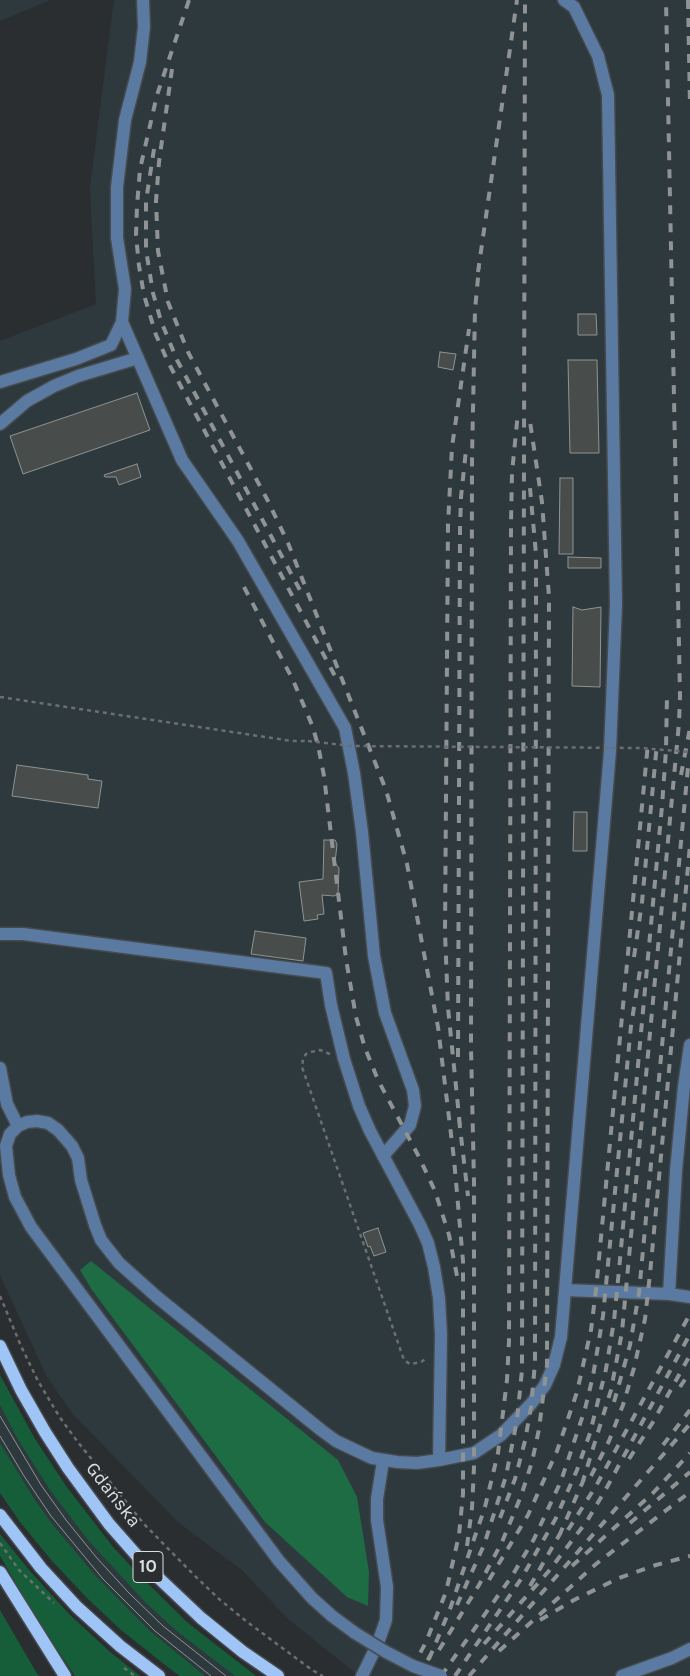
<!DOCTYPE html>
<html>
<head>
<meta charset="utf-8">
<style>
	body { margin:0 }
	canvas { display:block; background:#2a2e30 }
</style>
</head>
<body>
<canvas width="690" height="1676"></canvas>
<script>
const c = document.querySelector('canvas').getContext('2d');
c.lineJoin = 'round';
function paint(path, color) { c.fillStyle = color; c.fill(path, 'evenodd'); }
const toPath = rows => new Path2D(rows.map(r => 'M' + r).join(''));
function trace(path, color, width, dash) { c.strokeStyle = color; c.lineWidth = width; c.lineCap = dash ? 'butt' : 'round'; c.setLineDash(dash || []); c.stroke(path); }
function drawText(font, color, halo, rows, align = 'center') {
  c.font = font + ' Karla,sans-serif'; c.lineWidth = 4; c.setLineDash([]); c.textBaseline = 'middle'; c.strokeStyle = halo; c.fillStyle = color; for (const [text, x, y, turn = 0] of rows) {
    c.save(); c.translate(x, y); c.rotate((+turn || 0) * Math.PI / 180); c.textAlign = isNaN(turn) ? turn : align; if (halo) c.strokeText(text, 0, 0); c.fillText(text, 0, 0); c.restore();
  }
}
paint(toPath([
	[0,0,50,0,0,21],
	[114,0,690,0,690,1676,362,1676,353,1671,287,1618,242,1570,178,1522,72,1413,46,1375,0,1275,0,341,96,304,90,188],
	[0,1405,17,1438,50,1490,88,1539,179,1633,235,1676,204,1675,149,1630,96,1576,53,1525,35,1500,3,1448,0,1443]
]), '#2e393d');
paint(toPath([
	[0,1375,35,1439,66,1486,113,1547,138,1574,188,1623,256,1676,235,1676,179,1633,146,1603,88,1540,50,1490,17,1438,3,1411,0,1405],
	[0,1443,35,1500,53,1525,96,1576,149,1630,205,1676,180,1676,169,1668,121,1630,88,1599,53,1562,20,1522,0,1493],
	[0,1534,29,1570,70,1615,109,1651,140,1676,75,1676,37,1619,0,1556],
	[0,1610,36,1672,39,1676,0,1676]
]), '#155e39');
paint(toPath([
	[91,1261,338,1460,357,1497,369,1572,368,1606,347,1597,265,1522,92,1290,80,1270]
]), '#1e6c43');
const building = toPath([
	[578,314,596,314,597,335,578,335,578,314],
	[440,352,456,354,453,370,438,367,440,352],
	[568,360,597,360,599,453,570,453,568,360],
	[137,393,150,430,23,474,10,436,137,393],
	[137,464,141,477,119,485,116,477,105,477,104,475,137,464],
	[560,478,573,478,573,554,559,554,560,478],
	[568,557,601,558,601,568,568,568,568,557],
	[573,607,582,610,601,607,600,687,572,686,573,607],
	[17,765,88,775,88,779,102,781,98,808,12,796,17,765],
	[574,812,587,812,587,851,573,851,574,812],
	[324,840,335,840,337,844,335,863,339,868,338,894,334,896,322,895,324,914,317,915,318,919,304,921,299,882,323,879,324,840],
	[255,931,306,938,303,961,251,954,255,931],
	[378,1228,386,1252,374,1256,370,1246,368,1247,363,1233,378,1228]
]);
paint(building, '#484d4c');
trace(building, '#8e9393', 1);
const minor = toPath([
	[564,0,574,7,598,56,608,95,616,605,610,751,565,1290,669,1294,676,1171,684,1086,690,1045],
	[122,322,182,460,238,541,345,728,354,773,362,832,374,956,385,1013,413,1090,415,1106,410,1125,383,1156],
	[0,382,76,359,111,345,122,322,125,289,117,238,117,187,125,120,140,62,144,27,143,0],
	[0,424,27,401,54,386,78,376,138,358],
	[0,934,23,934,326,973,331,1005,344,1059,359,1106,370,1131,420,1225,428,1243,434,1267,439,1298,441,1335,439,1460],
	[0,1068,7,1104,18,1126],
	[669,1294,690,1297],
	[355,1633,332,1616,312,1598,279,1561,31,1227,15,1197,9,1175,6,1146,10,1134,18,1126,27,1122,37,1121,48,1123,58,1130,72,1146,78,1158,81,1180,95,1225,101,1240,119,1263,157,1297,321,1430,336,1441,372,1458,397,1462,417,1463,439,1460,474,1453,501,1435,531,1404,545,1385,554,1365,561,1337,565,1290],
	[362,1676,378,1643,386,1620,387,1587,377,1520,377,1499,383,1461],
	[622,1676,672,1658,690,1649]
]);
const major = toPath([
	[0,1346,21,1390,45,1432,68,1468,109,1524,146,1566,201,1618,243,1652,278,1676],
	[0,1515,41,1568,77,1607,120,1646,159,1676],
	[0,1572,65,1676]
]);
trace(minor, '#464a4c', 15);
trace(major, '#464a4c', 15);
trace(toPath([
	[0,697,292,741,308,741],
	[330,1054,320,1050,311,1052,306,1054,303,1059,302,1067,404,1360,410,1364,421,1362,427,1358],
	[0,1296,21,1346,38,1381,59,1416,77,1441,144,1524,194,1575,219,1599,246,1621,312,1670,323,1676],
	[0,1543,19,1570,54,1603],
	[124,1668,135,1676]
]), '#6b6f70', 2.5, [4, 4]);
trace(minor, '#5a7aa2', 12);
trace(major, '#9ec5f6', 12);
trace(toPath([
	[0,1416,41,1485,66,1520,96,1557,128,1592,163,1626,226,1676],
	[0,1436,24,1476,51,1516,103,1579,155,1631,211,1676]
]), '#8f9394', 1);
trace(toPath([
	[189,0,157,95,140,169,137,206,136,235,139,266,144,295,156,335,168,362,336,678],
	[688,0,690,106],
	[172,69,159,162,156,201,158,251,168,302,188,352,268,501,288,543,386,790,407,864,438,1027,454,1159,463,1261,463,1494,459,1535,446,1592,426,1642,408,1676],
	[154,149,146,201,146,250,153,293,161,321,177,360,302,594],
	[478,272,517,0],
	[244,587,293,680,312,725,318,745,324,776,346,959,356,1017,365,1048,378,1080,419,1157,435,1191,449,1235,457,1276],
	[681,775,690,728],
	[634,957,642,902,657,743],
	[458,1057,460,529,461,497,466,450],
	[459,1119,468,1196],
	[460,1126,448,1008,445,933,448,525,452,447,469,329],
	[680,1387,690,1372],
	[614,1402,630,1345,639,1293,688,767],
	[663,1445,690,1410],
	[629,1459,653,1422,690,1355],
	[591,1476,609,1441,623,1405,634,1368,645,1319,650,1274,690,845],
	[582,1484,611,1390,622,1332,679,723,680,696,666,0],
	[500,1518,515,1479,525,1441,531,1407,535,1363,536,599,536,554,530,488],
	[630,1523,690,1472],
	[568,1530,596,1486,690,1314],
	[559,1536,584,1479],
	[467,1546,472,1508,474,1467,474,1182,471,1047,472,459,475,310,479,267],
	[572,1566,653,1493,690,1453],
	[489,1580,528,1515,557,1451,577,1392,591,1330,596,1290,648,743],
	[530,1586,561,1532],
	[457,1605,484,1545,506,1476,517,1420,522,1370,525,0],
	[540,1620,574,1600,619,1578,656,1565,690,1556],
	[484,1644,548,1572,587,1521,606,1489,690,1334],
	[439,1650,479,1585,502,1542,521,1496,532,1462,539,1429,547,1365,549,597,542,502,529,415],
	[499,1651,596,1564,690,1492],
	[429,1659,450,1609,485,1507,498,1453,507,1380,509,1341,511,523,512,473,518,412],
	[419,1676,431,1654],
	[441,1676,512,1576,534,1539,561,1481,585,1409,593,1376,603,1316,631,1026,641,964],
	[455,1676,521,1579,556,1518,577,1470,590,1433,606,1369,614,1321,619,1270,662,806,666,750,667,696],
	[469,1676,690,1424]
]), '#8f9394', 4, [9, 9]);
const minorBridge = toPath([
	[355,1633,386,1652,413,1666,441,1676]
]);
trace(minorBridge, '#464a4c', 15, []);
trace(toPath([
	[308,741,352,746,640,748,690,752]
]), '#6b6f70', 2.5, [4, 4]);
trace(minorBridge, '#5a7aa2', 12);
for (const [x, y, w] of [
	[148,1567,30]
]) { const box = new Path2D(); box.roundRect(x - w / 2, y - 15.5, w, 31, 4); c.fillStyle = '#2a2e30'; c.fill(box); trace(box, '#dcdfe0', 1); }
drawText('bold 18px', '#dcdfe0', null, [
	["10",148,1567]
]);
drawText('19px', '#dcdfe0', '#2a2e30', [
	["Gdańska",113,1495,52]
]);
</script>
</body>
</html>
